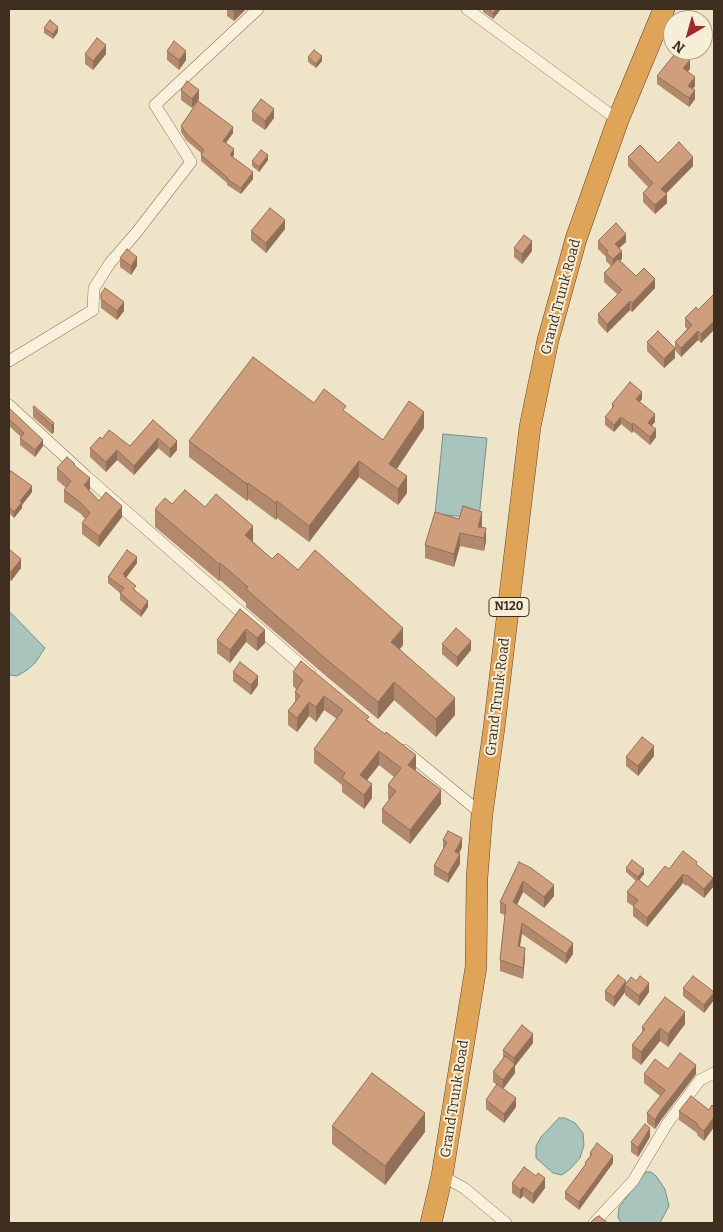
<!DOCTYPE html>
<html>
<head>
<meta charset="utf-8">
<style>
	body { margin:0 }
	#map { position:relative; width:723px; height:1232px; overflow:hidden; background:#f0e4c8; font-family:Bitter,serif }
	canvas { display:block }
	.frame { position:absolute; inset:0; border:10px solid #3d2e20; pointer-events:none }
	.north { position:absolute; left:663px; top:10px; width:50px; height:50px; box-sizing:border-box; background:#f7eed8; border:1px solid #ada18e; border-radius:50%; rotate:218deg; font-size:14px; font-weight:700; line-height:20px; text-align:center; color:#3d2e20 }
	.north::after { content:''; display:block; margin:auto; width:18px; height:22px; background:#9e2a2b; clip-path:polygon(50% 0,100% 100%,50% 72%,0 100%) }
</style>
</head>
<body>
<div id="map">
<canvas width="723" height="1232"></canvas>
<div class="frame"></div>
<div class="north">N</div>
</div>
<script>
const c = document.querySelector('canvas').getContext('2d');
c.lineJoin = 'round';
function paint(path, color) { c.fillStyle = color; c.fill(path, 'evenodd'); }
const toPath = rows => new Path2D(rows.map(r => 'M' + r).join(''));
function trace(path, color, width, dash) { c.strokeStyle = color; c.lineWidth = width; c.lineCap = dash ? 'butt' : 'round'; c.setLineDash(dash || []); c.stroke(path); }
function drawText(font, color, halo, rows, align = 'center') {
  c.font = font + ' Bitter,serif'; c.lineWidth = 4; c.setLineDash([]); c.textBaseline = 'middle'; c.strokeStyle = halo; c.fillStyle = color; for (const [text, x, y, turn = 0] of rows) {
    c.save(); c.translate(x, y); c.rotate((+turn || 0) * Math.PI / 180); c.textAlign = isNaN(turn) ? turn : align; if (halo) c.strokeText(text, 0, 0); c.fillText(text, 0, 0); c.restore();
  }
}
const water = toPath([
	[443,434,487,438,479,518,435,514,443,434],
	[9,611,45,648,35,663,27,670,17,676,10,675,9,674,9,611],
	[559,1118,565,1118,575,1123,583,1133,584,1145,580,1158,570,1169,562,1175,553,1173,536,1158,536,1146,541,1137,559,1118],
	[646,1172,651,1172,656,1176,665,1189,669,1206,661,1221,660,1223,621,1223,618,1217,619,1207,646,1172]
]);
paint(water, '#a9c4bc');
trace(water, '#6f938a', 1);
const street = toPath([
	[467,9,618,120],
	[9,361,93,310,94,288,110,263,136,233,191,162,155,105,258,9],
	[9,405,87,477,310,673],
	[404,750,482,814],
	[442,1176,464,1188,506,1223],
	[594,1223,633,1181,667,1124,700,1080,714,1073]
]);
const highway = toPath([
	[431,1223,442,1176,476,967,477,878,482,814,494,728,530,427,548,340,576,239,618,120,664,9]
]);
trace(street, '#8d765c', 12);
trace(highway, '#5b4430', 22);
trace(street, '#faf1dc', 11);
trace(highway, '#e0a458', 21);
paint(toPath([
	[227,9,246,9,234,21,227,16],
	[483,9,501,9,493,19,483,12],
	[44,28,58,32,53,39,44,33],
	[167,51,186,60,179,70,167,60],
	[85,54,106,54,93,70,85,64],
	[308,57,322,61,316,68,308,62],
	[690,69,688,71,695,86,693,89,695,99,689,107,657,84,657,76],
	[181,90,199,99,192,108,181,100],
	[252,111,274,118,265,130,252,121],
	[181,126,233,133,226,143,234,155,233,157,253,179,241,194,227,185,227,183,201,161,201,153,186,140,181,132],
	[628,157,658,163,693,166,666,194,667,203,655,214,643,202,643,193,648,187,628,166],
	[268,160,259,172,252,166,252,161],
	[285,229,266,253,251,240,251,231],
	[598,241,626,242,619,248,622,259,620,261,636,276,655,288,632,312,630,310,607,333,598,323,598,314,618,295,604,282,604,273,611,266,606,261,606,257,598,249],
	[514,248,532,251,522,264,514,257],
	[120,258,137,266,131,275,120,267],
	[101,294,124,311,117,320,101,308],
	[714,294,701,343,698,340,681,357,675,350,675,342,687,329,685,327,685,318,698,310],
	[647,342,675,358,664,368,647,351],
	[642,399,640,402,655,422,651,426,656,437,650,445,633,431,632,433,621,424,614,432,605,425,605,417,612,409,612,404],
	[314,403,346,413,383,440,424,428,397,469,407,493,398,505,359,477,309,542,277,518,276,520,248,499,247,501,189,457,189,441],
	[9,408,43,446,35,457,20,445,20,438,21,437,9,426],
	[33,408,54,423,54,432,52,434,33,417],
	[153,420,177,450,170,458,158,448,134,475,117,460,106,472,90,457,90,448,102,439,130,446],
	[75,466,90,489,89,490,99,501,122,517,99,547,82,534,82,523,85,519,81,514,64,502,64,490,66,488,57,480,57,468],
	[9,474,32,492,22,505,22,508,14,518,9,513],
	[172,504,205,507,253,542,272,559,298,570,403,645,400,649,455,715,436,737,394,700,378,719,326,676,246,607,246,603,220,580,219,581,155,527,155,509],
	[459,519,482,524,482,527,486,541,484,551,460,546,454,567,425,558,425,545],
	[9,549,21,568,11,581,9,580],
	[137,563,126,578,148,607,141,617,120,600,120,593,108,583,108,577],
	[240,609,265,643,257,651,246,642,230,663,217,653,217,640],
	[442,644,471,650,457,667,442,654],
	[233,672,258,685,251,695,233,681],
	[293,672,369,721,416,769,415,770,441,804,410,844,382,823,382,809,389,800,388,799,388,785,394,777,379,765,367,780,372,798,364,809,342,792,342,785,314,763,314,749,337,719,324,710,316,722,309,716,297,732,288,725,288,711,295,702,295,692,296,689,293,686],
	[654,756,638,776,626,766,626,757],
	[443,840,462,847,459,854,460,864,448,883,434,875,434,866,443,849],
	[519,862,554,896,544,908,523,892,517,905,573,954,566,964,522,934,520,946,525,958,523,979,500,971,500,960,505,915,500,913,500,902],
	[697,865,713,887,704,898,687,885,686,886,683,883,647,927,633,916,633,906,627,902,627,892,636,881,626,872,626,868,644,874,639,880,648,887,669,869],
	[626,984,649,992,639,1006,625,995,625,992,614,1007,605,1000,605,991],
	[683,988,714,1000,704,1013,683,996],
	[685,1024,668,1047,660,1041,641,1065,632,1058,632,1045,642,1032,642,1027],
	[533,1043,515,1066,515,1073,503,1089,516,1107,504,1123,486,1109,486,1100,497,1085,493,1082,493,1072,503,1058,503,1050],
	[668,1069,696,1074,661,1120,655,1129,647,1123,647,1113,660,1096,644,1083,644,1074],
	[714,1107,714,1127,704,1141,697,1135,697,1133,679,1120,679,1111,709,1110],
	[332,1126,425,1132,385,1185,332,1144],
	[650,1137,638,1157,631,1152,631,1142],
	[590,1153,613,1163,579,1210,565,1199,565,1192,585,1165,585,1163,590,1156],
	[512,1183,545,1188,533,1204,523,1196,520,1199,512,1193]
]), '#b2896c');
paint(toPath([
	[237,9,246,9,234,21,234,11],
	[496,9,501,9,493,19,493,13],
	[58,27,58,32,53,39,53,34],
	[106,45,106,54,93,70,93,61],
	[186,51,186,60,179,70,179,60],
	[322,56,322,61,316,68,316,64],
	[690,60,690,69,683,77,683,68],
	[695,77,695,86,688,94,688,86],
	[199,90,199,99,192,108,192,99],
	[695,90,695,99,689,107,689,98],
	[274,109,274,118,265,130,265,121],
	[233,127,233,133,223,147,223,141],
	[234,149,234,155,230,161,230,155],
	[268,155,268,160,259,172,259,167],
	[693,157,693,166,661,198,661,189],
	[253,172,253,179,241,194,241,188],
	[667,194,667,203,655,214,655,205],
	[285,220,285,229,266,253,266,243],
	[626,234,626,242,615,252,615,244],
	[532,241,532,251,522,264,522,254],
	[622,251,622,259,613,267,613,259],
	[137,257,137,266,131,275,131,266],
	[655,279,655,288,632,312,632,303],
	[630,301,630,310,607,333,607,324],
	[124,302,124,311,117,320,117,311],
	[714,321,714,330,701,343,701,334],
	[698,331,698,340,681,357,681,348],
	[675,348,675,358,664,368,664,359],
	[642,392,642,399,636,407,636,399],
	[424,412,424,428,389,480,389,464],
	[655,414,655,422,648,430,648,423],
	[621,417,621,424,614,432,614,425],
	[54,423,54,432,52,434,52,425],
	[633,423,633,431,632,433,632,425],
	[656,429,656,437,650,445,650,437],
	[158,438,158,448,134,475,134,466],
	[43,440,43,446,35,457,35,450],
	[177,441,177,450,170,458,170,449],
	[117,450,117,460,106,472,106,462],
	[359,461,359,477,309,542,309,526],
	[407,476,407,493,398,505,398,489],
	[90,478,90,489,84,497,84,485],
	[248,483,248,499,247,501,247,484],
	[32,486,32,492,22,505,22,508,14,518,14,512,20,501],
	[277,501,277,518,276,520,276,503],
	[122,506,122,517,99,547,99,536],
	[482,512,482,524,479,537,478,527],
	[253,526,253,544,245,535],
	[486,528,486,541,484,551,484,538],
	[460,533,460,546,454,567,454,554],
	[137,557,137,563,125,579,123,574],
	[21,559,21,568,11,581,11,572],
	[220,563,220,580,219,581,219,564],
	[148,601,148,607,141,617,141,611],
	[403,628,403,645,391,659,391,642],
	[246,629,246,642,230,663,230,650],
	[265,630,265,643,257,651,257,638],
	[471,641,471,650,457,667,457,657],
	[258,676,258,685,251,695,251,685],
	[394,682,394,700,378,719,378,702],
	[324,696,324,710,316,722,316,707],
	[455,698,455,715,436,737,436,719],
	[309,702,309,716,297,732,297,718],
	[654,746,654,756,638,776,638,766],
	[379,751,379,765,360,789,360,775],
	[416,755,416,769,408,779,408,765],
	[372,784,372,798,364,809,364,795],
	[441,790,441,804,410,844,410,830],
	[462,838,462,847,455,861,455,852],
	[460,854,460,864,448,883,448,874],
	[644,869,644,874,638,882,638,877],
	[683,874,683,883,647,927,647,918],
	[713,878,713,887,704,898,704,889],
	[523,881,523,892,513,913,513,902],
	[554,885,554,896,544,908,544,897],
	[522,923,522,934,518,956,518,946],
	[573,943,573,954,566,964,566,954],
	[525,948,525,958,523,979,523,968],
	[626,981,626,986,625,985,625,992,614,1007,614,997],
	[649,983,649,992,639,1006,639,996],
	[714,992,714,1000,704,1013,704,1005],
	[685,1012,685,1024,668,1047,668,1034],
	[660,1028,660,1041,641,1065,641,1052],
	[533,1034,533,1043,515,1066,515,1073,503,1089,503,1080,514,1065,514,1058],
	[696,1065,696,1074,661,1120,655,1129,655,1120,661,1110],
	[516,1098,516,1107,504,1123,504,1114],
	[425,1113,425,1132,385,1185,385,1166],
	[714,1117,714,1127,704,1141,704,1131],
	[650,1128,650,1137,638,1157,638,1148],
	[613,1156,613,1163,579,1210,579,1202],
	[545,1178,545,1188,533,1204,533,1194],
	[523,1187,523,1196,520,1199,520,1190]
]), '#916f58');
const building = toPath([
	[231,9,237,9,234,11,231,9],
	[488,9,496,9,493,13,488,9],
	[50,20,58,27,53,34,44,28,50,20],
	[97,38,106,45,93,61,85,54,97,38],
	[174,41,186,51,179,60,167,51,174,41],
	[314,50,322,56,316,64,308,57,314,50],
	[678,50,690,60,683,68,695,77,688,86,695,90,689,98,657,76,678,50],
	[187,81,199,90,192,99,181,90,187,81],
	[261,99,274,109,265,121,252,111,261,99],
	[198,101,233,127,223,141,234,149,230,155,253,172,241,188,227,179,228,178,201,155,204,150,186,133,181,126,198,101],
	[679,142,693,157,661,189,667,194,655,205,643,193,653,183,628,157,640,145,658,163,679,142],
	[261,150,268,155,259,167,252,161,261,150],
	[270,208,285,220,266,243,251,231,270,208],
	[616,223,626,234,615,244,622,251,613,259,606,253,608,251,598,241,616,223],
	[524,235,532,241,522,254,514,248,524,235],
	[127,249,137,257,131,266,120,258,127,249],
	[618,259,636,276,644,268,655,279,632,303,630,301,607,324,598,314,622,290,604,273,618,259],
	[105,288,124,302,117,311,101,299,101,294,105,288],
	[714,294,714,321,701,334,698,331,681,348,675,342,692,325,685,318,696,307,698,310,714,294],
	[658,331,675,348,664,359,647,342,658,331],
	[253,357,314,403,324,389,346,406,343,410,383,440,409,401,424,412,389,464,407,476,398,489,359,461,309,526,277,501,276,503,248,483,247,484,189,441,253,357],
	[630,382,642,392,636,399,655,414,648,423,656,429,650,437,633,423,632,425,621,417,614,425,605,417,614,406,612,404,630,382],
	[34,406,54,423,52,425,33,408,34,406],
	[9,408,43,440,35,450,20,438,24,433,9,419,9,408],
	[153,420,177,441,170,449,158,438,134,466,117,450,106,462,90,448,100,437,102,439,109,430,130,446,153,420],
	[67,457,75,464,74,465,90,478,84,485,99,501,106,492,122,506,99,536,82,523,90,513,81,503,64,490,71,481,57,468,67,457],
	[11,471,32,486,20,501,22,502,14,512,9,507,9,474,11,471],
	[185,490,205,507,216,494,253,526,245,535,272,559,278,553,298,570,315,550,403,628,391,642,455,698,436,719,394,682,378,702,326,659,246,589,248,587,220,563,219,564,155,509,165,498,172,504,185,490],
	[463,506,482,512,478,527,486,528,484,538,460,533,454,554,425,545,435,512,459,519,463,506],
	[9,549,21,559,11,572,9,570,9,549],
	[127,550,137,557,123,574,125,575,124,576,136,586,133,589,148,601,141,611,120,593,124,588,108,577,127,550],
	[240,609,265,630,257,638,246,629,230,650,217,640,240,609],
	[456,628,471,641,457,657,442,644,456,628],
	[301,661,369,717,366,720,385,734,386,732,416,755,408,765,441,790,410,830,382,809,396,791,388,785,401,768,379,751,360,775,372,784,364,795,342,778,345,773,314,749,343,710,324,696,316,707,309,702,297,718,288,711,300,696,295,692,303,680,293,672,301,661],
	[240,662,258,676,251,685,233,672,240,662],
	[642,737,654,746,638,766,626,757,642,737],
	[448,831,462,838,455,852,460,854,448,874,434,866,447,842,443,840,448,831],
	[683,851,697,862,696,864,713,878,704,889,687,875,686,876,683,874,647,918,633,906,638,900,627,892,638,879,648,887,665,866,669,869,683,851],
	[632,860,644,869,638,877,626,868,632,860],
	[519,862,531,868,554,885,544,897,523,881,513,902,573,943,566,954,522,923,518,946,525,948,523,968,500,960,506,905,500,902,519,862],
	[618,975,626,981,614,997,605,991,618,975],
	[640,976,649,983,639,996,625,985,631,977,636,981,640,976],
	[693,976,714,992,704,1005,683,988,693,976],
	[665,997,685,1012,668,1034,660,1028,641,1052,632,1045,645,1029,642,1027,665,997],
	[522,1025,533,1034,514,1058,503,1050,522,1025],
	[680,1053,696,1065,661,1110,655,1120,647,1113,665,1090,644,1074,655,1059,668,1069,680,1053],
	[505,1056,515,1064,503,1080,493,1072,505,1056],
	[372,1073,425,1113,385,1166,332,1126,372,1073],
	[497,1084,516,1098,504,1114,486,1100,497,1084],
	[691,1096,709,1110,712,1105,714,1107,714,1117,704,1131,697,1126,698,1124,679,1111,691,1096],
	[645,1124,650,1128,638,1148,631,1142,645,1124],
	[597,1143,613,1156,579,1202,565,1192,586,1164,585,1163,592,1154,590,1153,597,1143],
	[524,1167,536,1176,538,1173,545,1178,533,1194,523,1187,520,1190,512,1183,524,1167],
	[599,1216,608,1223,590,1223,595,1218,599,1216]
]);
paint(building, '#cf9f7d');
trace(building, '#916f58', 1);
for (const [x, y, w] of [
	[509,607,40]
]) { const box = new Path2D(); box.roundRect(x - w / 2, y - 9.5, w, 19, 4); c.fillStyle = '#f7eed8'; c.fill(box); trace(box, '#3d2e20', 1); }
drawText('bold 12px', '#3d2e20', null, [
	["N120",509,607]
]);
drawText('14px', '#3d2e20', '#f7eed8', [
	["Grand Trunk Road",561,297,-75],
	["Grand Trunk Road",498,697,-83],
	["Grand Trunk Road",455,1099,-81]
]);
</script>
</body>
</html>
